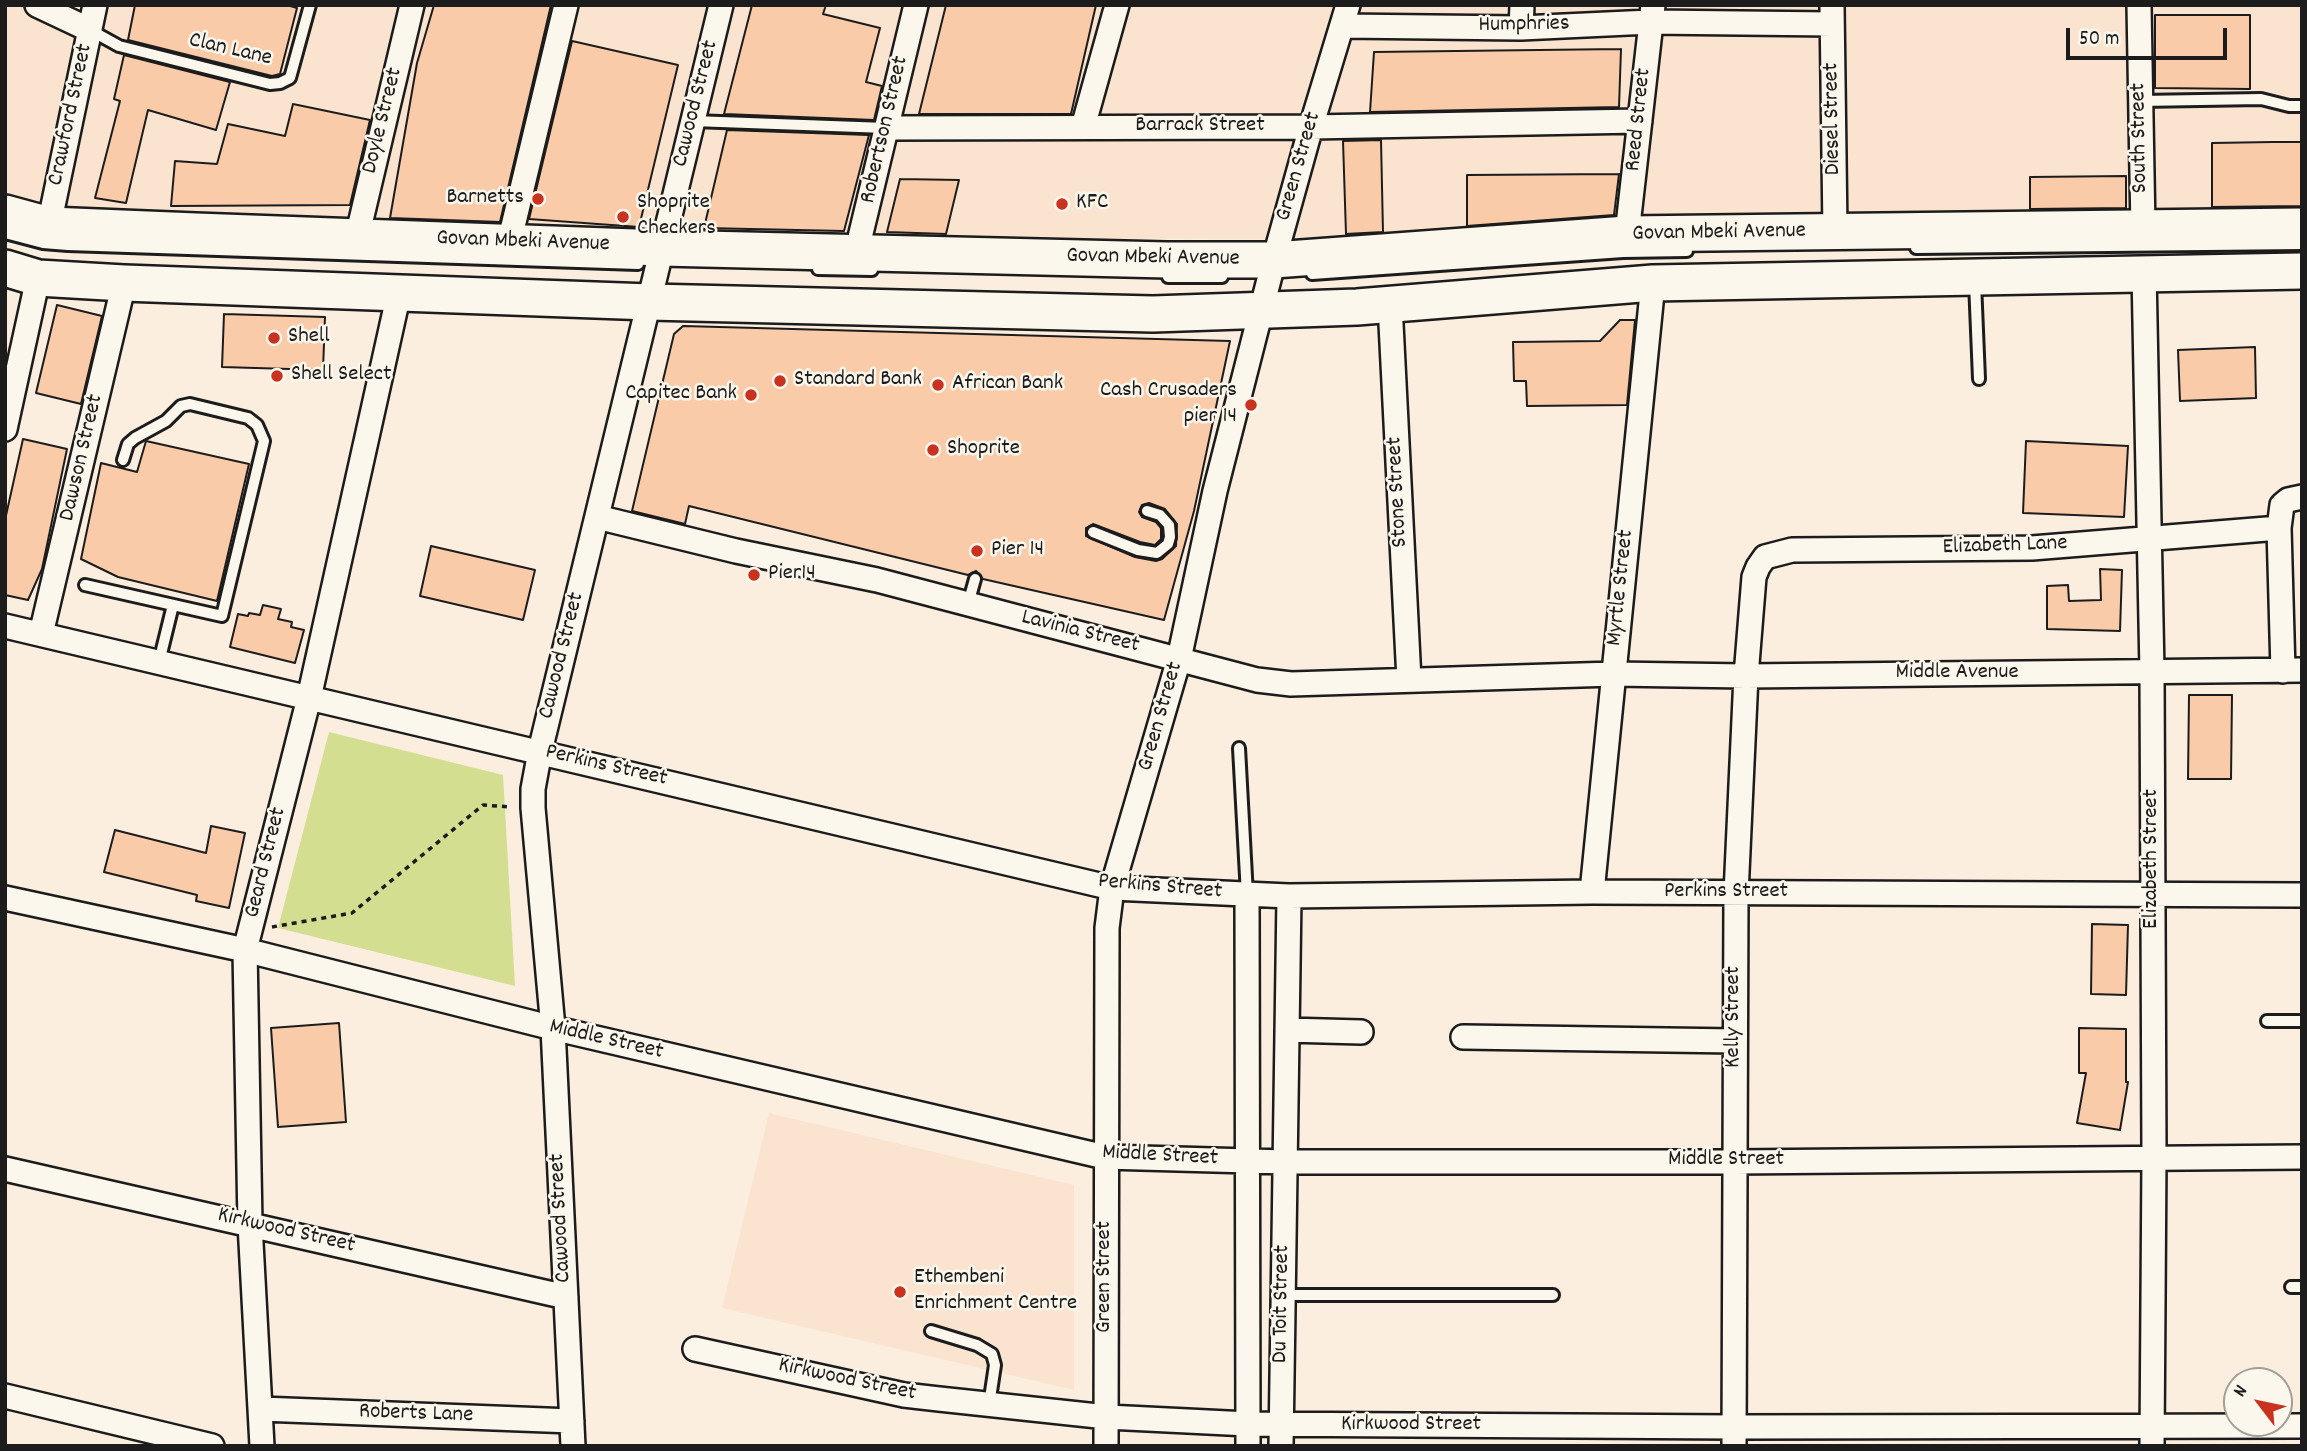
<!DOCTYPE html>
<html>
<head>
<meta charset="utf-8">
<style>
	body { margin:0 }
	#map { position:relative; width:2307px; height:1451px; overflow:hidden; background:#fbeedf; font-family:Dekko,sans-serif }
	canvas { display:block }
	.frame { position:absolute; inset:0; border:7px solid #1c1c1c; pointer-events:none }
	.north { position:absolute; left:2223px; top:1367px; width:70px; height:70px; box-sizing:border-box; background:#fbf7ec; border:2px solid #a29f99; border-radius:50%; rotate:302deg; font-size:19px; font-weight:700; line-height:28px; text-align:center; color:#1c1c1c }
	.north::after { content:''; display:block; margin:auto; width:24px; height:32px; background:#c8321e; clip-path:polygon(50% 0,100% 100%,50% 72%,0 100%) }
	.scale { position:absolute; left:2066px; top:28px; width:161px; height:32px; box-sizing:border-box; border:4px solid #1c1c1c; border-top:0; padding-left:9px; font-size:21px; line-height:24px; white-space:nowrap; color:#1c1c1c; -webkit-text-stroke:5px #fbf7ec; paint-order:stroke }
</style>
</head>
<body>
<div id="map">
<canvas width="2307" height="1451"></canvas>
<div class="frame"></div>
<div class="north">N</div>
<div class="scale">50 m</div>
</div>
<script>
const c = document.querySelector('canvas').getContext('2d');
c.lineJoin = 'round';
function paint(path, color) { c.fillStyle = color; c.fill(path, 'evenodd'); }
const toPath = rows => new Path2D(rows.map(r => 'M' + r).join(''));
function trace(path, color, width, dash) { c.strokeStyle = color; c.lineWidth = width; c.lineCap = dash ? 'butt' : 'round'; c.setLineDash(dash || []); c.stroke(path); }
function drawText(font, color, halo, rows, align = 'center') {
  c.font = font + ' Dekko,sans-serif'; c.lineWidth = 5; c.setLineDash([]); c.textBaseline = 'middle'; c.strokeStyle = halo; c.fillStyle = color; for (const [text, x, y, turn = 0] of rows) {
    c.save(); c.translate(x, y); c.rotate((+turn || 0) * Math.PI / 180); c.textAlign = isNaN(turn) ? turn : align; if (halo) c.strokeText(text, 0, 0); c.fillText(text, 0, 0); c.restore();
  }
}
paint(toPath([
	[5,5,2302,5,2302,208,1913,218,1296,239,669,238,19,209,5,203],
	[769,1113,1074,1185,1074,1390,722,1308]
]), '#fbe4cf');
paint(toPath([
	[329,732,503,775,515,986,278,928]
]), '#d3de91');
const building = toPath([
	[135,5,287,5,297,8,280,74,272,76,128,40,135,5],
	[434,5,551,5,500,222,390,218,417,63,434,5],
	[752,5,826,5,823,14,880,28,866,82,882,86,874,120,724,114,752,5],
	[946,5,1096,5,1071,114,919,114,946,5],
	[2155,15,2250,15,2250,89,2155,88,2155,15],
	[572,41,678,65,639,227,529,219,572,41],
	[1621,49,1619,107,1370,112,1374,52,1621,49],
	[124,55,230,82,216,130,148,110,126,203,95,198,120,101,114,99,124,55],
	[293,104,370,120,350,205,171,206,175,161,217,164,228,124,285,136,293,104],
	[727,130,869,135,844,231,704,228,727,130],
	[1381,140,1383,232,1346,234,1343,141,1381,140],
	[2273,142,2302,142,2302,206,2212,207,2212,143,2273,142],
	[1619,174,1614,215,1467,226,1467,175,1619,174],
	[2126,176,2126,208,2030,209,2030,177,2126,176],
	[900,179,959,180,946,234,887,232,900,179],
	[57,305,102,316,81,404,36,393,57,305],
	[224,314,325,317,323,370,222,367,224,314],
	[1620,320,1635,320,1627,405,1527,406,1526,381,1514,381,1513,342,1600,341,1620,320],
	[683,326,1230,341,1194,511,1164,620,983,579,976,571,968,575,689,506,685,524,632,511,674,334,683,326],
	[1149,503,1165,509,1177,524,1176,546,1162,559,1156,561,1135,557,1086,536,1086,528,1093,524,1140,542,1155,545,1161,539,1161,528,1156,522,1142,517,1139,512,1142,505,1149,503],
	[2255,347,2256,398,2180,401,2178,350,2255,347],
	[23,439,67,449,42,569,28,600,5,595,5,520,23,439],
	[146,441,249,464,217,601,118,577,81,559,101,463,137,472,146,441],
	[2026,441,2128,446,2124,517,2023,513,2026,441],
	[431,546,535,570,523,620,420,596,431,546],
	[2100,569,2122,570,2120,631,2047,629,2047,586,2068,585,2069,601,2101,600,2100,569],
	[263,605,281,609,278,619,292,622,291,627,304,630,295,663,230,647,238,614,248,616,249,613,260,615,263,605],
	[2189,695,2232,695,2231,779,2188,779,2189,695],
	[211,826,245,833,229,908,196,901,197,895,104,872,115,830,206,853,211,826],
	[2092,924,2128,925,2126,995,2091,994,2092,924],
	[339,1023,346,1122,278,1127,271,1028,339,1023],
	[2079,1028,2126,1029,2126,1082,2128,1082,2120,1130,2077,1123,2086,1073,2079,1073,2079,1028]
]);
paint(building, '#facba9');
trace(building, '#1c1c1c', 2);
const lane = toPath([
	[90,30,119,46,270,84,280,83,290,78,310,5],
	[2140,101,2261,99,2289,106,2302,106],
	[693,121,886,128],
	[5,233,43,243,68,245,638,264],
	[1916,248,2302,244],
	[818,269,872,270],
	[1312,274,1623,252,1687,251],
	[1168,277,1222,277],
	[1975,282,1979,379],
	[1093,532,1138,550,1157,553,1168,544,1170,537,1169,525,1160,515,1147,511],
	[85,585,222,616,264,441,257,425,248,418,190,404,181,406,166,421,135,438,128,444,123,460],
	[968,604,975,579],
	[159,662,173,605],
	[1239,748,1247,895],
	[2267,1021,2302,1021],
	[2291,1287,2302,1287],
	[1283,1295,1553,1295],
	[931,1331,977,1345,992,1354,995,1365,989,1405]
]);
const street = toPath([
	[37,5,90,30],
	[1832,5,1835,232],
	[2139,5,2143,230],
	[1342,26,1521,28,1650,22,1832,24],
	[1521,28,1522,5],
	[1083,127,1117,5],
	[886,128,1311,127,1640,121],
	[49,225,95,5],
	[1627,234,1653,5],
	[357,237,412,5],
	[509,243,566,5],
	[856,254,916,5],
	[2144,272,2152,672,2154,1156,2152,1446],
	[1390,304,1409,680],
	[5,429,38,278],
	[597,517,736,551,877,580,1257,680,1291,684,1613,674,1746,676,2302,670],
	[2279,528,2282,505,2288,500,2302,497],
	[5,626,1112,888,1289,896,1592,892,2302,895],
	[41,634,124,283],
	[1592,892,1653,283],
	[1247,895,1248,1446],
	[5,898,245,950,553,1028,1105,1157,1286,1162,1734,1162,2302,1157],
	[1287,1030,1361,1032],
	[1463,1037,1735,1041],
	[5,1169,566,1297],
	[695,1349,904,1395,939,1399,1107,1417,1248,1424,1734,1427,2302,1426],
	[5,1396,212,1446],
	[261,1409,572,1421],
	[262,1446,250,1224,245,950,309,698,399,293],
	[573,1446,553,1028,533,808,533,789,540,751,721,5],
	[1106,1446,1107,928,1112,888,1179,659,1215,491,1274,260,1311,127,1348,5],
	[1281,1446,1289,896],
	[1734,1446,1736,894,1746,676,1754,577,1758,567,1765,557,1792,550,2032,548,2279,528,2283,671]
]);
const primary = toPath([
	[5,213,49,225,196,231,662,248,1167,260,1274,260,1627,234,2302,226],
	[5,268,38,278,124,283,650,302,1153,314,1357,307,1653,283,2302,271]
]);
trace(lane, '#1c1c1c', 16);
trace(street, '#1c1c1c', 28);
trace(primary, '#1c1c1c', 40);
trace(toPath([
	[272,927,352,913,483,805,511,807]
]), '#1c1c1c', 3.5, [5, 5]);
trace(lane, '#fbf7ec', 10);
trace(street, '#fbf7ec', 23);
trace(primary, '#fbf7ec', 35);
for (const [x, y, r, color] of [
	[538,199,7,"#c8321e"],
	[1062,204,7,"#c8321e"],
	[623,217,7,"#c8321e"],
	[274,338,7,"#c8321e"],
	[277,376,7,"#c8321e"],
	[780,381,7,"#c8321e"],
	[938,385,7,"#c8321e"],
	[751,395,7,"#c8321e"],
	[1251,405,7,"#c8321e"],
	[933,450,7,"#c8321e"],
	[977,551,7,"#c8321e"],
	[754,575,7,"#c8321e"],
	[900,1292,7,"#c8321e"]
]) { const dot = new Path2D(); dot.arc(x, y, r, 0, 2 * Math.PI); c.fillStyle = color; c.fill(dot); trace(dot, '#fbf7ec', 2.5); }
drawText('23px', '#1c1c1c', '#fbf7ec', [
	["Humphries",1524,26,-1],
	["Clan Lane",230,51,13],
	["Cawood Street",697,104,-76],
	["Crawford Street",72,115,-78],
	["Diesel Street",1834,119,-91],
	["Reed Street",1640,120,-84],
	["Doyle Street",384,121,-76],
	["Barrack Street",1200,127],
	["Robertson Street",886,130,-77],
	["South Street",2141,138,-91],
	["Green Street",1300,167,-74],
	["Govan Mbeki Avenue",1719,234,-1],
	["Govan Mbeki Avenue",523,243,2],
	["Govan Mbeki Avenue",1153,259,1],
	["Dawson Street",83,458,-77],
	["Stone Street",1399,492,-93],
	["Elizabeth Lane",2005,547,-2],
	["Myrtle Street",1622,588,-84],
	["Lavinia Street",1080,633,14],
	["Cawood Street",563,656,-76],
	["Middle Avenue",1957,674],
	["Green Street",1162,717,-74],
	["Perkins Street",606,767,13],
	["Elizabeth Street",2153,859,-90],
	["Geard Street",267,863,-76],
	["Perkins Street",1160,888,5],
	["Perkins Street",1726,893],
	["Kelly Street",1735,1017,-90],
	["Middle Street",606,1041,13],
	["Middle Street",1160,1157,3],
	["Middle Street",1726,1161],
	["Cawood Street",562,1218,-93],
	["Kirkwood Street",286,1232,13],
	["Green Street",1106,1277,-90],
	["Du Toit Street",1283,1304,-89],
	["Kirkwood Street",847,1381,12],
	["Roberts Lane",416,1415,2],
	["Kirkwood Street",1411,1426]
]);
drawText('23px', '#1c1c1c', '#fbf7ec', [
	["Barnetts",524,199,"right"],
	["Shoprite",637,204],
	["Checkers",637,230],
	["KFC",1076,204],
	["Shell",288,338],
	["Shell Select",291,376],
	["Standard Bank",794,381],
	["African Bank",952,385],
	["Cash Crusaders",1237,392,"right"],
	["pier 14",1237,418,"right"],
	["Capitec Bank",737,395,"right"],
	["Shoprite",947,450],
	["Pier 14",991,551],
	["Pier14",768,575],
	["Ethembeni",914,1279],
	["Enrichment Centre",914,1305]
], 'left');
</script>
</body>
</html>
